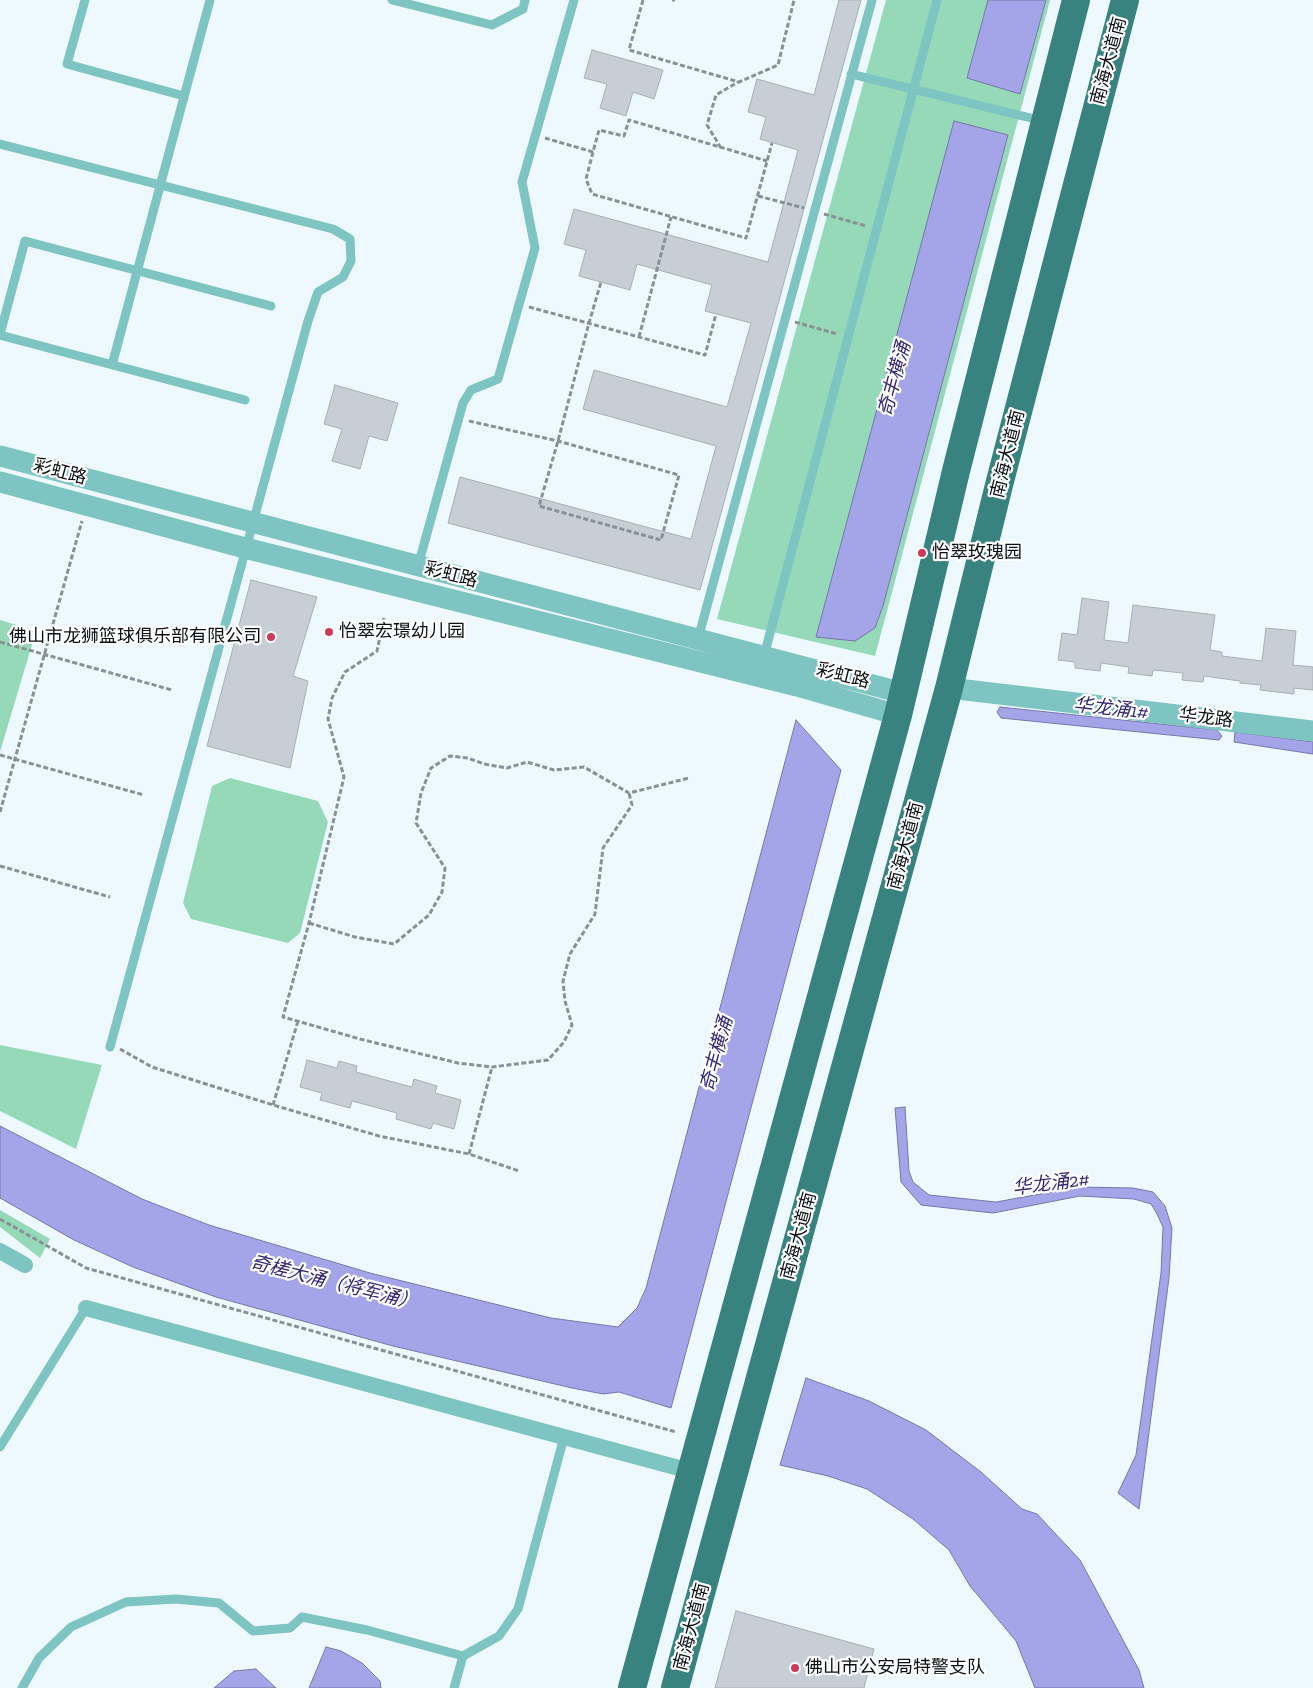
<!DOCTYPE html>
<html>
<head>
<meta charset="utf-8">
<style>
	body { margin:0 }
	canvas { display:block; background:#edf9fe }
</style>
</head>
<body>
<canvas width="1313" height="1688"></canvas>
<script>
const c = document.querySelector('canvas').getContext('2d');
c.lineJoin = 'round';
function paint(path, color) { c.fillStyle = color; c.fill(path, 'evenodd'); }
const toPath = rows => new Path2D(rows.map(r => 'M' + r).join(''));
function trace(path, color, width, dash) { c.strokeStyle = color; c.lineWidth = width; c.lineCap = dash ? 'butt' : 'round'; c.setLineDash(dash || []); c.stroke(path); }
function drawText(font, color, halo, rows, align = 'center') {
  c.font = font + ' "Zilla Slab","Noto Sans SC",serif'; c.lineWidth = 4.5; c.setLineDash([]); c.textBaseline = 'middle'; c.strokeStyle = halo; c.fillStyle = color; for (const [text, x, y, turn = 0] of rows) {
    c.save(); c.translate(x, y); c.rotate((+turn || 0) * Math.PI / 180); c.textAlign = isNaN(turn) ? turn : align; if (halo) c.strokeText(text, 0, 0); c.fillText(text, 0, 0); c.restore();
  }
}
paint(toPath([
	[886,0,1050,0,875,656,717,619],
	[0,620,36,631,0,752],
	[230,778,318,801,328,822,300,933,288,943,191,919,183,903,212,786],
	[0,1045,102,1065,76,1149,0,1111],
	[0,1210,50,1239,40,1258,0,1227]
]), '#95d9b9');
const water = toPath([
	[988,0,1046,0,1020,94,967,78,988,0],
	[954,121,1008,135,883,606,875,628,855,641,816,637,954,121],
	[1000,707,1217,730,1222,736,1219,740,1001,718,997,712,1000,707],
	[796,720,841,770,671,1408,619,1392,603,1394,572,1388,393,1346,216,1297,133,1267,74,1240,0,1198,0,1126,142,1199,209,1225,370,1273,551,1318,618,1327,637,1308,646,1288,796,720],
	[1235,732,1313,742,1313,754,1234,742,1235,732],
	[905,1107,909,1171,913,1182,929,1195,996,1202,1079,1187,1133,1188,1153,1192,1165,1206,1172,1228,1169,1278,1139,1509,1118,1493,1136,1455,1161,1273,1163,1227,1156,1212,1151,1204,1134,1199,1080,1196,993,1213,921,1205,901,1182,895,1108,905,1107],
	[806,1378,869,1401,926,1430,981,1472,1022,1509,1037,1514,1080,1560,1139,1670,1144,1688,1035,1688,1016,1641,970,1586,949,1550,913,1519,867,1489,828,1476,780,1465,806,1378],
	[326,1647,341,1651,362,1663,380,1681,381,1688,309,1688,326,1647],
	[256,1669,276,1688,214,1688,234,1671,256,1669]
]);
paint(water, '#a4a4e9');
trace(water, '#7677a8', 1);
const building = toPath([
	[839,0,861,0,700,590,448,523,460,477,691,539,716,446,583,409,594,370,727,407,751,323,705,311,712,285,637,264,630,290,579,276,586,250,564,244,574,209,768,262,798,150,760,139,766,117,748,112,757,79,814,95,839,0],
	[592,50,663,70,654,99,633,92,626,116,600,108,607,84,584,78,592,50],
	[335,385,398,403,387,441,369,436,360,469,332,461,342,429,324,424,335,385],
	[251,580,317,597,293,676,308,681,290,768,207,746,251,580],
	[1082,598,1109,602,1104,640,1128,643,1133,605,1215,615,1210,650,1222,652,1222,656,1262,661,1266,628,1296,631,1293,665,1313,667,1313,690,1294,688,1294,694,1260,690,1261,685,1240,683,1240,681,1204,676,1203,682,1182,680,1183,673,1153,670,1152,676,1128,673,1129,667,1101,663,1100,671,1075,668,1075,662,1058,660,1062,633,1077,635,1082,598],
	[307,1060,337,1068,339,1061,357,1066,356,1072,412,1087,414,1079,437,1086,435,1093,461,1100,454,1129,433,1123,431,1129,396,1119,397,1113,352,1101,350,1108,320,1100,322,1093,300,1087,307,1060],
	[736,1611,874,1649,864,1688,715,1688,736,1611]
]);
paint(building, '#c7ced6');
trace(building, '#a7aeb6', 1);
trace(toPath([
	[643,0,629,50,739,82,778,65,794,0],
	[672,0,675,0],
	[545,138,593,152,599,130,624,136,629,120,767,161],
	[721,148,707,125,716,95,738,82],
	[593,152,586,179,592,194,746,238,772,143],
	[758,196,804,208],
	[824,214,866,226],
	[529,307,705,355,716,314],
	[795,322,837,334],
	[639,337,671,217],
	[469,421,558,441,679,475,661,540,539,506,558,441,589,323,601,282],
	[384,618,377,651,345,672,332,698,328,719,344,777,309,923,283,1017,360,1039,458,1063,492,1067,548,1060,564,1042,572,1025,565,1001,563,981,570,954,595,914,603,848,632,805,629,793],
	[0,642,172,690],
	[0,755,144,795],
	[0,812,82,521],
	[0,866,110,897],
	[309,923,355,937,394,944,429,915,442,892,445,868,416,823,421,793,431,768,450,756,468,758,484,764,507,768,527,762,554,770,584,767,629,793,689,778],
	[120,1049,152,1067,273,1105,379,1136,469,1154,519,1171],
	[273,1105,298,1021],
	[469,1154,492,1067],
	[0,1219,86,1268,676,1432]
]), '#889194', 3, [5, 2.5]);
trace(toPath([
	[85,0,67,64,184,96],
	[392,0,492,25,523,9,525,0],
	[851,74,1043,121],
	[0,144,333,229,350,239,351,261,343,277,318,292,308,321,110,1047],
	[0,334,25,241,271,306],
	[0,335,245,400],
	[112,365,210,0],
	[418,566,463,403,471,390,498,379,535,248,522,182,574,0],
	[698,639,872,0],
	[764,656,937,0],
	[0,1447,86,1308],
	[22,1688,39,1658,71,1627,126,1602,176,1599,219,1603,253,1631,290,1628,302,1617,367,1630,463,1656,499,1636,518,1609,564,1437],
	[454,1688,463,1656]
]), '#7dc4c2', 9);
trace(toPath([
	[0,1251,25,1265],
	[86,1308,690,1471]
]), '#7dc4c2', 16);
trace(toPath([
	[0,456,903,693],
	[0,482,245,548,797,686,898,715],
	[949,688,1313,731]
]), '#7dc4c2', 21);
trace(toPath([
	[632,1688,898,715,956,471,1076,0],
	[675,1688,949,688,999,485,1125,0]
]), '#388280', 28);
for (const [x, y, r, color] of [
	[922,553,5,"#cb3b57"],
	[329,632,5,"#cb3b57"],
	[271,637,5,"#cb3b57"],
	[795,1668,5,"#cb3b57"]
]) { const dot = new Path2D(); dot.arc(x, y, r, 0, 2 * Math.PI); c.fillStyle = color; c.fill(dot); trace(dot, '#fff', 2); }
drawText('18px', '#0b0f11', '#fff', [
	["南海大道南",1109,61,-75],
	["南海大道南",1008,454,-76],
	["彩虹路",60,472,15],
	["彩虹路",451,575,15],
	["彩虹路",843,676,14],
	["华龙路",1206,718,7],
	["南海大道南",906,846,-75],
	["南海大道南",799,1236,-75],
	["南海大道南",692,1627,-75]
]);
drawText('18px', '#0b0f11', '#fff', [
	["怡翠玫瑰园",932,553],
	["怡翠宏璟幼儿园",339,632],
	["佛山市龙狮篮球俱乐部有限公司",261,637,"right"],
	["佛山市公安局特警支队",805,1668]
], 'left');
drawText('italic 19px', '#332877', '#fff', [
	["奇丰横涌",895,379,-75],
	["华龙涌1#",1111,709,6],
	["奇丰横涌",717,1054,-75],
	["华龙涌2#",1051,1184,-7],
	["奇槎大涌（将军涌）",334,1283,14]
]);
</script>
</body>
</html>
